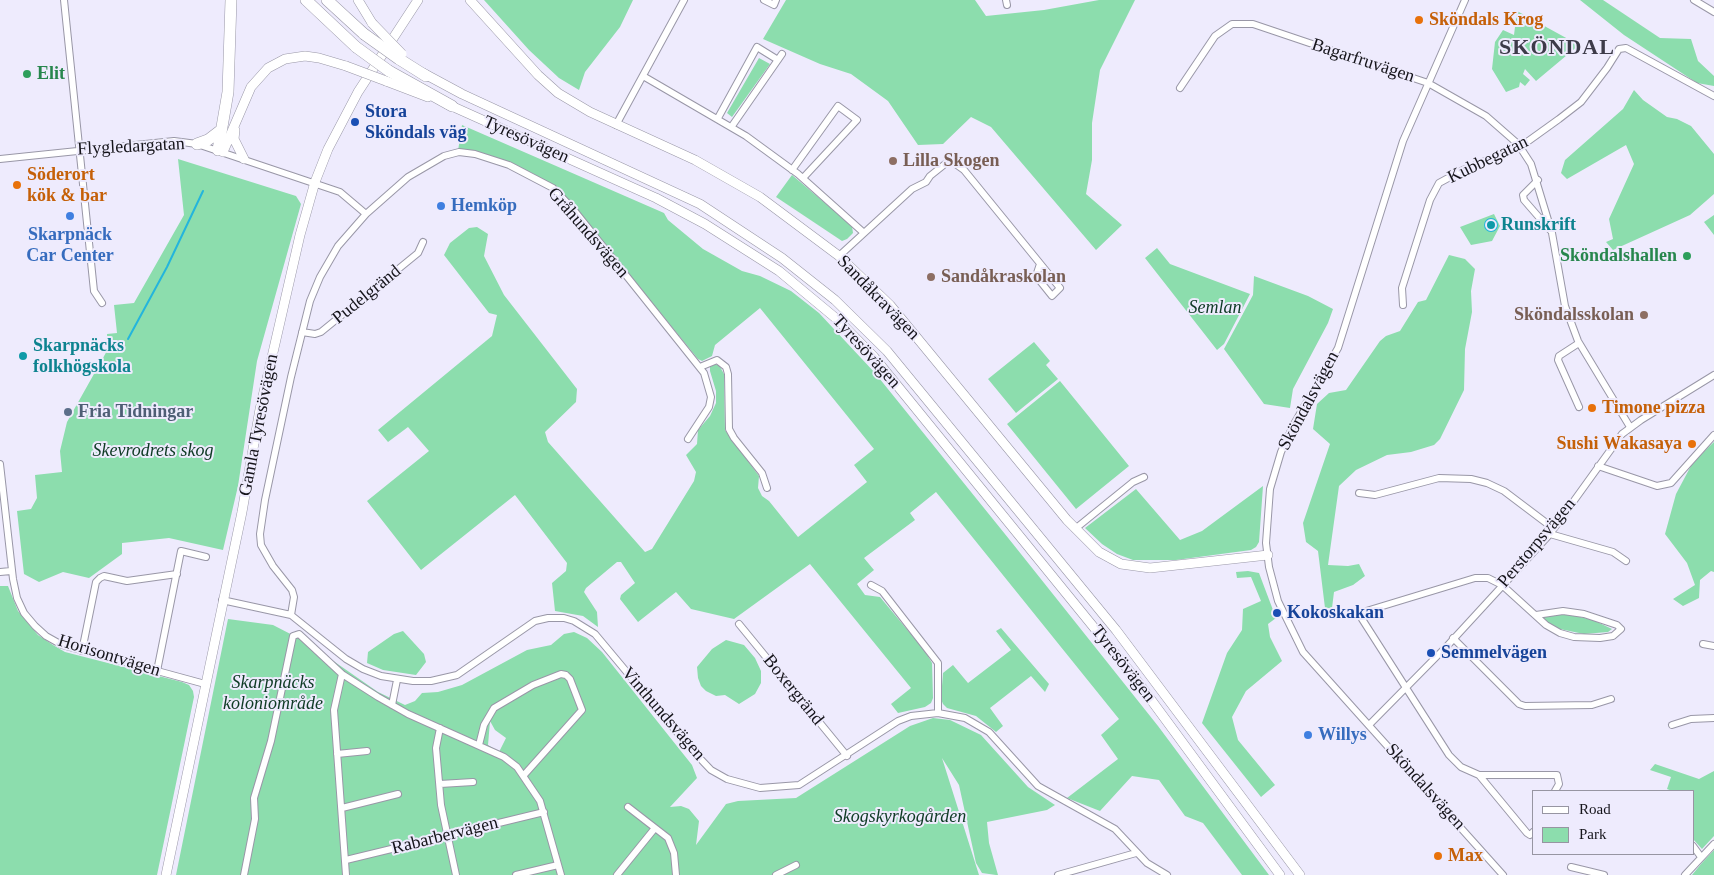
<!DOCTYPE html>
<html>
<head>
<meta charset="utf-8">
<style>
	body { margin:0 }
	#map { position:relative; width:1714px; height:875px; overflow:hidden; background:#eeebfd; font-family:Georgia,serif }
	canvas { display:block }
	.legend { position:absolute; left:1532px; top:790px; width:162px; height:65px; box-sizing:border-box; background:#eeebfd; border:1px solid #9795a2; margin:0; padding:6px 9px; list-style:none; font-size:15px; color:#15141a }
	.legend li { display:flex; align-items:center; gap:10px; height:25px }
	.legend b { width:25px; border:1px solid #9795a2 }
</style>
</head>
<body>
<div id="map">
<canvas width="1714" height="875"></canvas>
<ul class="legend">
<li><b style="height:6px;background:#fff"></b>Road</li>
<li><b style="height:14px;background:#8cddad"></b>Park</li>
</ul>
</div>
<script>
const c = document.querySelector('canvas').getContext('2d');
c.lineJoin = 'round';
function paint(path, color) { c.fillStyle = color; c.fill(path, 'evenodd'); }
const toPath = rows => new Path2D(rows.map(r => 'M' + r).join(''));
function trace(path, color, width, dash) { c.strokeStyle = color; c.lineWidth = width; c.lineCap = dash ? 'butt' : 'round'; c.setLineDash(dash || []); c.stroke(path); }
function drawText(font, color, halo, rows, align = 'center') {
  c.font = font + ' Georgia,serif'; c.lineWidth = 4; c.setLineDash([]); c.textBaseline = 'middle'; c.strokeStyle = halo; c.fillStyle = color; for (const [text, x, y, turn = 0] of rows) {
    c.save(); c.translate(x, y); c.rotate((+turn || 0) * Math.PI / 180); c.textAlign = isNaN(turn) ? turn : align; if (halo) c.strokeText(text, 0, 0); c.fillText(text, 0, 0); c.restore();
  }
}
paint(toPath([
	[484,0,633,0,620,27,585,72,579,90,559,78,529,50],
	[786,0,975,0,986,16,1044,10,1099,0,1135,0,1100,70,1092,123,1092,160,1086,194,1122,225,1096,250,991,127,971,117,943,144,918,145,888,101,851,74,820,64,763,39],
	[1580,0,1603,0,1660,38,1691,39,1698,61,1714,76,1714,86,1697,83,1624,35],
	[1517,11,1579,45,1536,81,1525,69,1523,74,1530,80,1525,86,1520,82,1519,87,1506,92,1492,69,1495,42,1503,30,1514,35],
	[759,58,770,64,732,117,727,113],
	[1634,90,1643,100,1667,117,1677,119,1691,126,1714,154,1714,194,1690,215,1613,250,1606,242,1613,239,1609,219,1634,164,1626,145,1567,179,1561,173,1565,160,1623,109],
	[462,125,664,213,668,220,703,249,742,271,760,276,791,291,819,313,875,373,1013,544,1158,726,1269,875,1242,875,1203,823,1185,816,1159,780,1132,776,1100,811,1067,798,1118,759,1101,735,1119,719,936,492,910,513,915,520,864,558,874,570,857,584,865,595,880,597,925,651,932,663,933,698,931,703,925,707,898,713,891,704,911,688,810,564,734,619,691,609,676,592,638,622,620,599,621,595,635,583,621,562,617,562,586,588,584,592,597,612,598,627,583,616,555,611,552,583,566,571,567,563,515,495,421,570,367,501,429,451,408,427,388,442,378,430,492,336,497,315,489,313,444,255,450,243,469,228,477,227,488,234,484,256,504,295,577,389,576,402,545,432,548,442,645,552,652,549,694,481,696,472,686,455,697,444,698,430,710,416,716,403,716,391,710,371,710,367,713,365,719,365,724,374,725,430,759,476,758,488,762,496,769,501,798,537,867,482,854,465,874,449,760,308,715,345,712,356,702,361,698,359,561,191,532,173,458,151],
	[178,159,296,196,301,204,257,361,238,486,223,550,169,538,122,543,122,554,89,578,63,572,39,582,24,574,17,511,31,509,37,498,35,475,62,472,60,451,67,422,108,349,107,334,117,333,114,305,134,303,184,215],
	[792,175,852,226,853,233,847,239,842,241,776,197],
	[1494,214,1500,226,1492,241,1471,245,1460,227],
	[1714,215,1714,235,1704,222],
	[1157,248,1170,264,1250,294,1224,344,1217,350,1145,258],
	[1449,255,1465,259,1475,269,1471,291,1472,312,1465,349,1464,390,1440,439,1434,445,1411,452,1387,455,1356,470,1339,486,1328,565,1348,566,1359,564,1365,576,1353,585,1334,592,1332,608,1325,608,1318,551,1306,542,1303,523,1330,444,1313,429,1317,404,1329,393,1346,390,1380,341,1386,336,1400,331,1418,302,1426,300],
	[1254,276,1308,296,1333,309,1328,323,1293,389,1290,408,1264,404,1224,349,1253,295],
	[1034,342,1050,361,1046,365,1058,379,1016,413,988,379],
	[1060,381,1129,466,1076,509,1007,424],
	[1714,442,1714,572,1711,571,1700,580,1699,598,1683,606,1673,599,1695,585,1687,563,1665,534,1676,494,1693,462],
	[1263,486,1259,542,1256,547,1251,550,1176,560,1133,560,1117,554,1102,544,1085,528,1136,489,1180,540,1202,531],
	[1248,571,1259,573,1276,618,1268,624,1270,637,1282,661,1246,691,1232,717,1238,740,1275,785,1261,797,1202,723,1227,653,1242,630,1243,609,1261,601,1251,577,1237,578,1236,572],
	[0,586,8,586,18,611,38,635,53,645,65,652,182,682,189,685,193,691,194,697,157,875,0,875],
	[1567,614,1593,620,1612,629,1608,632,1584,634,1555,628,1543,619,1545,615],
	[228,619,273,625,306,642,378,692,405,705,415,701,422,693,438,692,462,685,527,650,551,645,564,634,574,632,587,638,602,652,692,765,697,778,670,807,681,806,689,809,699,821,696,845,726,804,738,801,796,798,910,726,933,718,950,720,981,735,1028,787,1055,805,1047,810,987,822,989,843,998,875,996,875,982,873,976,863,959,785,942,758,979,875,176,875],
	[490,721,495,730,506,738,499,752,488,745],
	[1001,628,1049,684,1045,692,1031,676,990,708,1003,726,996,732,976,716,947,708,943,704,941,699,943,673,953,665,968,683,1011,650,996,631],
	[403,631,424,654,426,662,416,675,383,670,367,663,368,652,394,634],
	[726,640,744,645,755,658,761,671,761,683,755,694,739,704,725,695,716,696,706,691,701,686,698,678,697,667,712,649],
	[1655,764,1699,779,1714,771,1714,836,1702,849,1693,839,1693,791,1672,791,1667,789,1671,777,1650,770],
	[1714,850,1714,875,1692,875,1701,864]
]), '#8cddad');
paint(toPath([
	'1484 225a7 7 0 1 1 14 0a7 7 0 1 1-14 0Z'
]), '#24b5dc');
trace(toPath([
	[128,339,167,267,203,191]
]), '#24b5dc', 2);
const street = toPath([
	[64,0,94,291,102,303],
	[764,0,774,5,776,0],
	[1006,0,1007,5],
	[1465,0,1403,141,1338,348,1294,424,1281,452,1270,489,1266,543,1269,567,1278,601,1303,652,1503,875],
	[1694,0,1714,12],
	[643,76,746,136,798,174,864,233],
	[1180,88,1215,36,1232,24,1253,24,1428,83,1486,116,1518,144,1531,164,1552,233,1565,306,1578,341,1630,427],
	[718,118,757,47,778,60],
	[616,125,684,0],
	[732,126,782,54],
	[0,159,174,141,197,144,340,192,366,214],
	[792,170,838,106,857,120,803,178],
	[1538,180,1523,195,1524,200,1550,230],
	[839,256,912,189,926,182,930,176,950,160,964,170,1060,288,1052,296,1036,276,1040,264],
	[1403,305,1402,288,1430,200,1439,183,1463,170,1520,147,1559,119,1581,102,1607,68,1619,49,1626,48,1714,96],
	[302,332,315,334,321,332,418,253,423,242],
	[700,367,717,360,726,367,728,374,729,429,734,438,762,473,767,488],
	[1579,407,1558,360,1559,356,1579,343],
	[0,464,13,579,17,598,24,613,35,626,46,636,62,645,205,684],
	[1598,466,1657,486,1671,483,1714,435],
	[1359,493,1375,495,1439,478,1471,479,1487,483,1504,491,1553,528],
	[1075,529,1133,482,1144,477],
	[1550,534,1613,552,1626,561],
	[0,572,11,571],
	[871,585,882,591,938,663,938,713],
	[222,600,291,615,346,659,363,669,381,676,413,681,431,681,457,675,535,621,548,618,564,618,574,621,595,634,691,749,711,770,727,779,760,788,799,785,898,721,911,716,938,713,965,718,989,732,1038,786,1115,829,1147,863,1167,875],
	[291,615,294,597,292,590,273,566,261,545,260,534,265,500,291,377,310,301,320,277,338,246,366,214,408,177,444,156,459,152,475,154,509,165,553,188,573,209,704,373,711,397,709,407,688,439],
	[739,624,847,756],
	[1453,638,1519,704,1525,706,1592,705,1611,699],
	[1703,644,1714,646],
	[82,651,96,582,100,578,104,576,127,581,177,574],
	[157,671,181,551,206,557],
	[342,674,334,710,346,875],
	[392,705,397,680],
	[1369,725,1448,645,1550,534,1622,434,1641,420,1714,375],
	[1672,725,1691,719,1714,718],
	[440,728,436,748,441,805,456,875],
	[479,745,484,725,494,708,533,685,561,674,566,675,570,679,582,710,524,775],
	[337,754,367,751],
	[1479,775,1461,767,1449,755,1362,619,1361,615,1363,612,1475,578,1488,578,1502,585,1546,625,1560,633,1574,637,1600,638,1613,636,1621,629,1617,625,1584,614,1563,611,1536,615],
	[440,784,473,782],
	[628,807,668,838,674,853,676,875],
	[342,808,398,794],
	[1533,832,1530,835,1527,833,1479,775,1557,775,1559,784,1555,791],
	[1693,846,1701,857],
	[346,860,544,812],
	[1571,867,1604,875],
	[244,875,255,819,254,798,271,741,293,636,299,634,342,674,378,697,408,714,504,757,517,767,540,801,561,875],
	[516,875,558,865],
	[617,875,655,828],
	[776,875,796,865],
	[1058,875,1136,853],
	[1685,875,1714,844]
]);
const secondary = toPath([
	[358,0,372,23],
	[470,0,538,75,558,93,590,112,695,160,760,197,839,256,890,305,1067,520,1099,552,1121,564,1150,568,1268,555],
	[423,73,462,94,700,204,782,258,835,300,887,351,1116,630,1300,875],
	[386,81,428,97],
	[447,104,656,198,705,224,779,271,838,320,874,357,1135,678,1280,875],
	[235,130,234,139,244,159],
	[223,152,251,87,268,68,285,59,305,56,319,58,346,66],
	[166,875,242,512,260,409,300,235,315,182,328,149,358,92,418,0]
]);
const highway = toPath([
	[306,0,356,47],
	[327,0,364,34],
	[399,59,426,76],
	[389,71,452,106],
	[197,144,208,140,221,130],
	[218,150,228,92,231,0]
]);
trace(street, '#9997a7', 8);
trace(secondary, '#9997a7', 10);
trace(highway, '#9997a7', 12);
trace(street, '#fff', 6);
trace(secondary, '#fff', 9);
trace(highway, '#fff', 11);
const secondaryBridge = toPath([
	[372,23,402,54],
	[346,66,386,81]
]);
const highwayBridge = toPath([
	[364,34,399,59],
	[356,47,389,71]
]);
trace(secondaryBridge, '#9997a7', 10, []);
trace(highwayBridge, '#9997a7', 12, []);
trace(secondaryBridge, '#fff', 9);
trace(highwayBridge, '#fff', 11);
for (const [x, y, r, color] of [
	[1419,20,5,"#e8710a"],
	[27,74,5,"#2e9e5b"],
	[355,122,5,"#1a4fb4"],
	[893,161,5,"#8d6e63"],
	[17,185,5,"#e8710a"],
	[441,206,5,"#3f7fe0"],
	[70,216,5,"#3f7fe0"],
	[1491,225,5,"#0f9aa8"],
	[1687,256,5,"#2e9e5b"],
	[931,277,5,"#8d6e63"],
	[1644,315,5,"#8d6e63"],
	[23,356,5,"#0f9aa8"],
	[1592,408,5,"#e8710a"],
	[68,412,5,"#5c6f8a"],
	[1692,444,5,"#e8710a"],
	[1277,613,5,"#1a4fb4"],
	[1431,653,5,"#1a4fb4"],
	[1308,735,5,"#3f7fe0"],
	[1438,856,5,"#e8710a"]
]) { const dot = new Path2D(); dot.arc(x, y, r, 0, 2 * Math.PI); c.fillStyle = color; c.fill(dot); trace(dot, '#eeebfd', 2); }
drawText('bold 18px', '#c56008', '#eeebfd', [
	["Sköndals Krog",1429,20],
	["Söderort",27,175],
	["kök & bar",27,196],
	["Timone pizza",1602,408],
	["Sushi Wakasaya",1682,444,"right"],
	["Max",1448,856]
], 'left');
drawText('18px', '#15141a', '#eeebfd', [
	["Bagarfruvägen",1363,61,18],
	["Tyresövägen",526,140,24],
	["Flygledargatan",131,147,-3],
	["Kubbegatan",1488,160,-26],
	["Gråhundsvägen",588,233,49],
	["Pudelgränd",367,295,-39],
	["Sandåkravägen",878,298,46],
	["Tyresövägen",866,352,48],
	["Sköndalsvägen",1309,401,-62],
	["Gamla Tyresövägen",259,425,-79],
	["Perstorpsvägen",1537,543,-50],
	["Horisontvägen",109,656,17],
	["Tyresövägen",1123,664,52],
	["Boxergränd",793,690,51],
	["Vinthundsvägen",663,714,49],
	["Sköndalsvägen",1425,787,48],
	["Rabarbervägen",445,836,-14]
]);
drawText('bold 18px', '#27864d', '#eeebfd', [
	["Elit",37,74],
	["Sköndalshallen",1677,256,"right"]
], 'left');
drawText('bold 18px', '#164399', '#eeebfd', [
	["Stora",365,112],
	["Sköndals väg",365,133],
	["Kokoskakan",1287,613],
	["Semmelvägen",1441,653]
], 'left');
drawText('bold 18px', '#785e54', '#eeebfd', [
	["Lilla Skogen",903,161],
	["Sandåkraskolan",941,277],
	["Sköndalsskolan",1634,315,"right"]
], 'left');
drawText('bold 18px', '#366cbe', '#eeebfd', [
	["Hemköp",451,206],
	["Skarpnäck",70,235,"center"],
	["Car Center",70,256,"center"],
	["Willys",1318,735]
], 'left');
drawText('bold 18px', '#0d838f', '#eeebfd', [
	["Runskrift",1501,225],
	["Skarpnäcks",33,346],
	["folkhögskola",33,367]
], 'left');
drawText('italic 18px', '#0e3a24', '#eeebfd', [
	["Semlan",1215,308],
	["Skevrodrets skog",153,451],
	["Skarpnäcks",273,683],
	["koloniområde",273,704],
	["Skogskyrkogården",900,817]
]);
drawText('bold 18px', '#4e5e75', '#eeebfd', [
	["Fria Tidningar",78,412]
], 'left');
c.letterSpacing = '1px';
drawText('bold 22px', '#3d3b49', '#eeebfd', [
	["SKÖNDAL",1557,48]
]);
c.letterSpacing = '0px';
</script>
</body>
</html>
